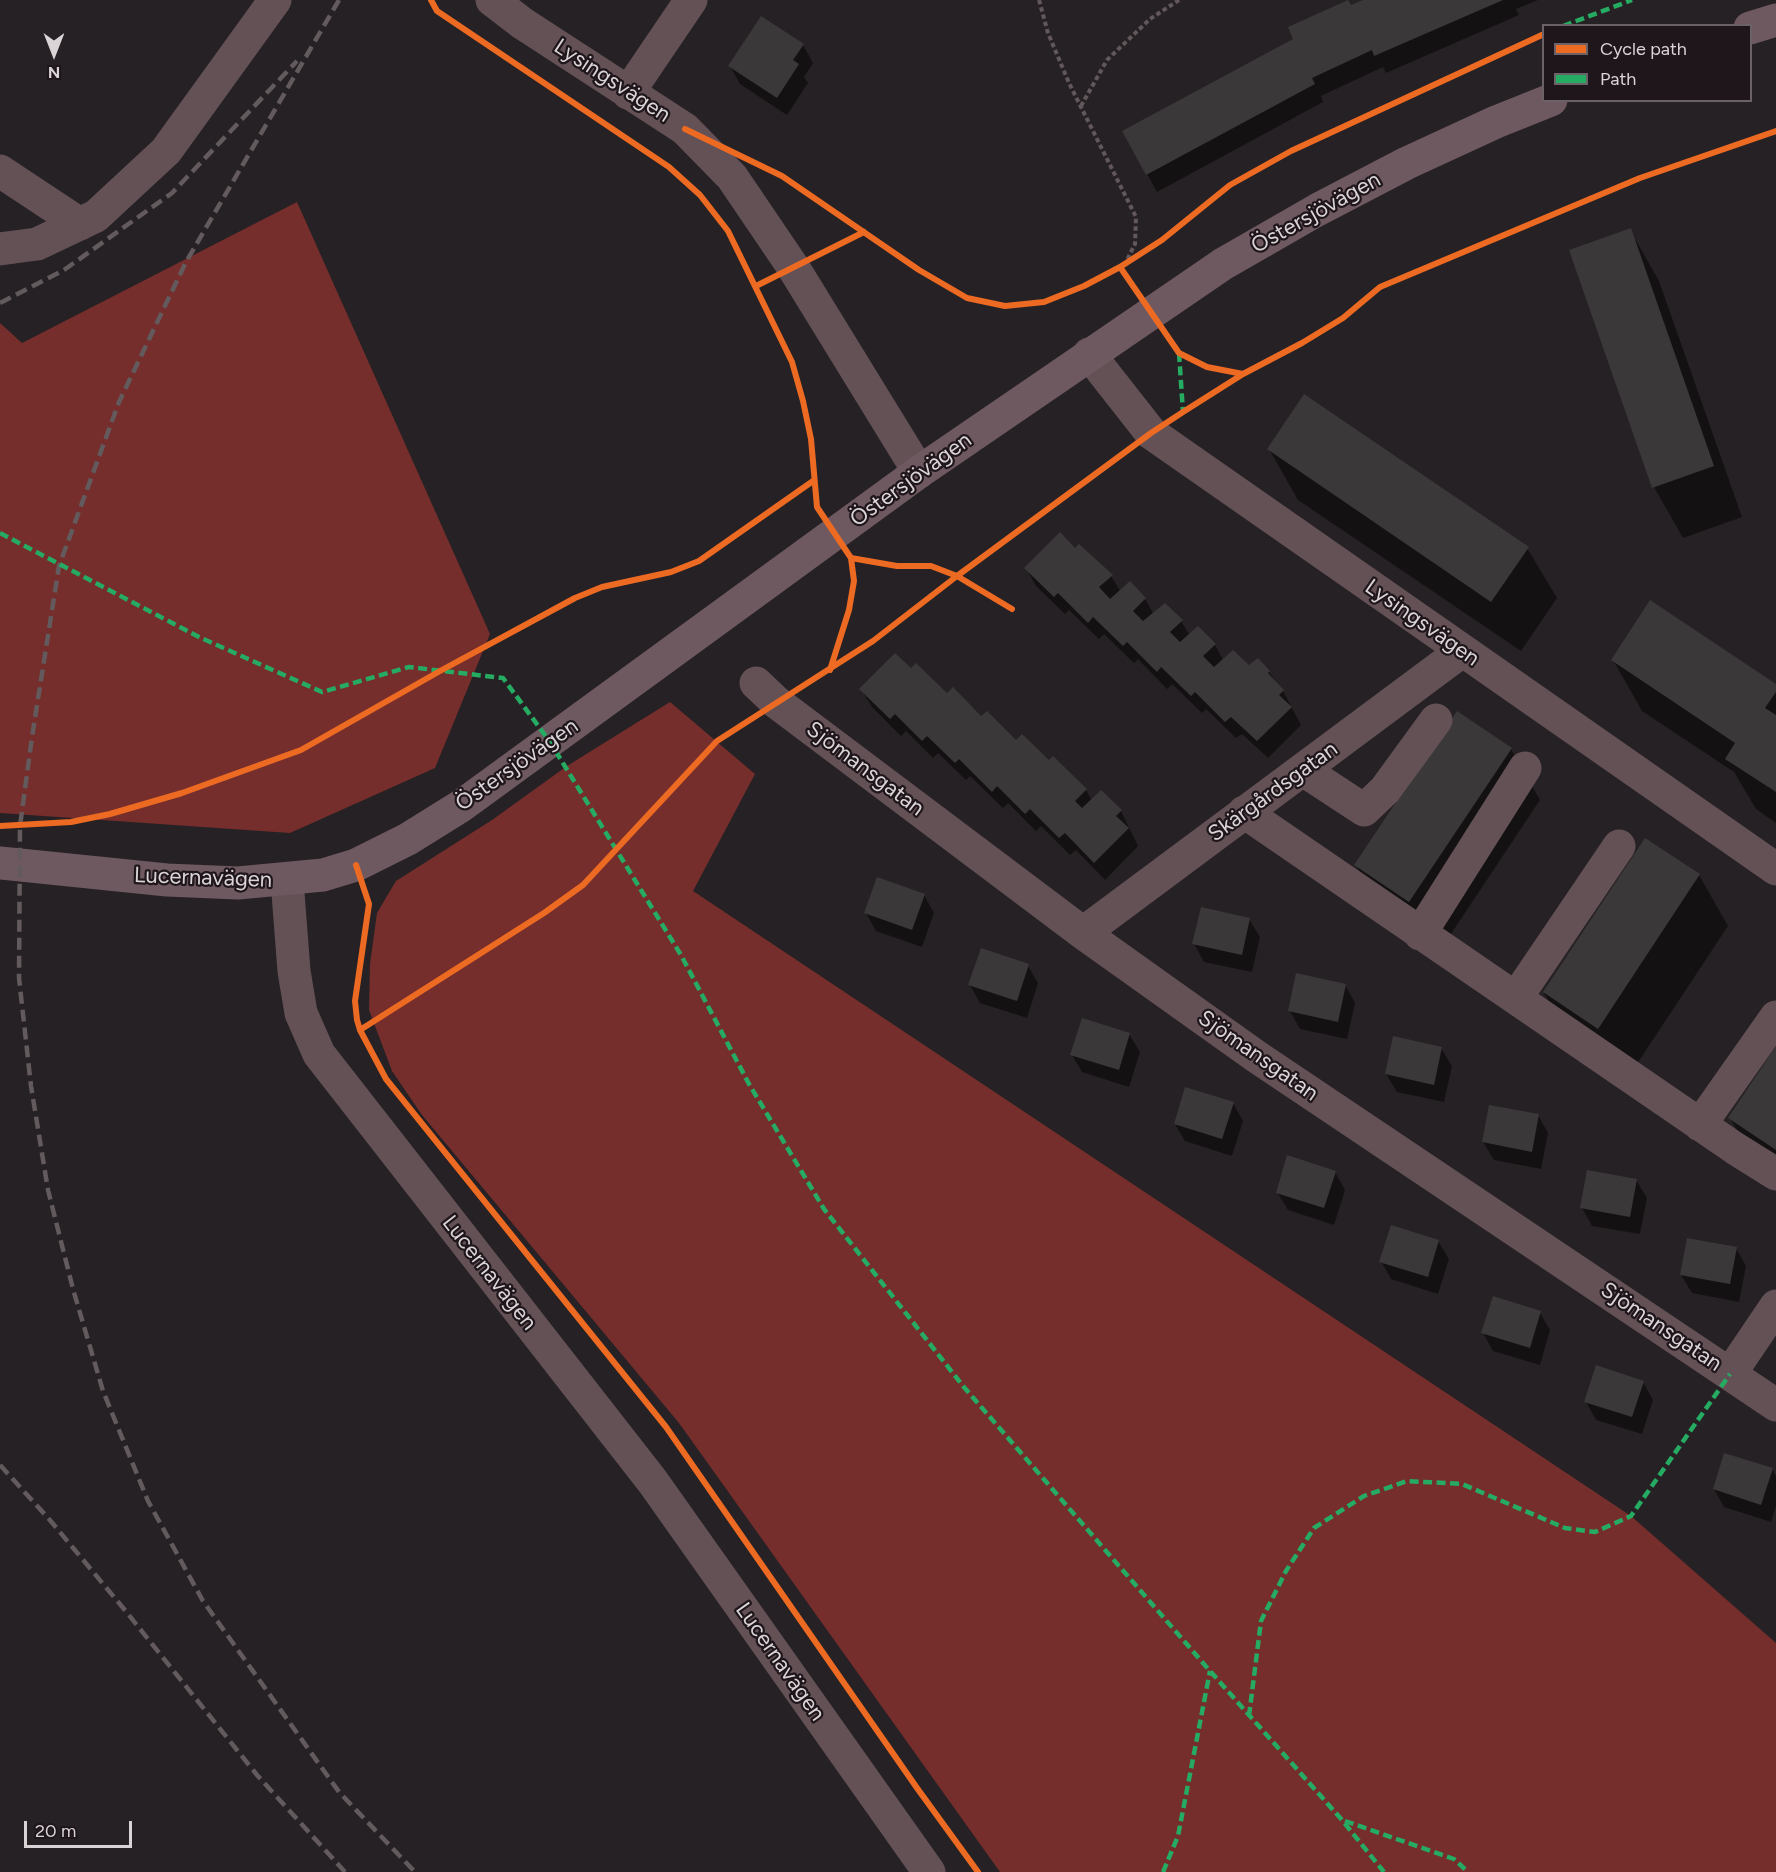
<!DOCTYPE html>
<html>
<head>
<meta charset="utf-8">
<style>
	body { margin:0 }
	#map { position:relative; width:1776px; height:1872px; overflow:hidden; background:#262124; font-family:Figtree,sans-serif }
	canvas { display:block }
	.legend { position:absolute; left:1542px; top:24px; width:210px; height:78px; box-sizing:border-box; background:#1f161b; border:2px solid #6a6266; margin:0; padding:8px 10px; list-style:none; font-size:18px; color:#dad4d7 }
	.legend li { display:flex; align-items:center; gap:12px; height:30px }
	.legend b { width:30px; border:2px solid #6a6266 }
	.north { position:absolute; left:24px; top:24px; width:60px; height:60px; -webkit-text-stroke:4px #1f161b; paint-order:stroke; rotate:180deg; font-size:16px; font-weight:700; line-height:24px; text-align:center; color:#dad4d7 }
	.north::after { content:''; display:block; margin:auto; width:21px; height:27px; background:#dad4d7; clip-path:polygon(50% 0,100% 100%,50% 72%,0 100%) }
	.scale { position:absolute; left:24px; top:1821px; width:108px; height:27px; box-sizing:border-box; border:3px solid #dad4d7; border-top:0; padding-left:8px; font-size:18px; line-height:21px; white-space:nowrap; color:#dad4d7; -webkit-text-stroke:4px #1f161b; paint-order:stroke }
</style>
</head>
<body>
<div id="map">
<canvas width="1776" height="1872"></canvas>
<ul class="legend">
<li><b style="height:8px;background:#ed6a23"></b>Cycle path</li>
<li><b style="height:8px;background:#26ab63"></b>Path</li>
</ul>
<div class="north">N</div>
<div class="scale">20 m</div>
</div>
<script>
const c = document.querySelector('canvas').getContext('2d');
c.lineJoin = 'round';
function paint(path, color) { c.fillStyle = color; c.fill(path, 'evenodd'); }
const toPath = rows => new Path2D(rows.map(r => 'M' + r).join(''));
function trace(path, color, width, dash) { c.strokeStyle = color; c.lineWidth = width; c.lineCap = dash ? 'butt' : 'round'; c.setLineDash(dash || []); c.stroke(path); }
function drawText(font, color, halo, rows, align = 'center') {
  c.font = font + ' Figtree,sans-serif'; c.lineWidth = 4.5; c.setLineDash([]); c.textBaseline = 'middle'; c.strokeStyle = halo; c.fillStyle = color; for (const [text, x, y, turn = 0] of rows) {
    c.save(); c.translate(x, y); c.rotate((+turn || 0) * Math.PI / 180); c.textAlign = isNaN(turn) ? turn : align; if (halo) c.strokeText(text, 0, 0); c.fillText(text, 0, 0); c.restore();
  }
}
paint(toPath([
	[297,202,490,634,435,768,290,833,0,813,0,323,22,343],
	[670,702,755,774,693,891,1631,1516,1776,1643,1776,1872,1000,1872,679,1423,422,1115,392,1071,369,1010,370,964,377,913,396,881,492,820,567,766]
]), '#752e2b');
paint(toPath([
	[1367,0,1538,0,1516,9,1519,15,1386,73,1383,67,1321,96,1323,102,1157,192,1147,174,1295,40,1351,7],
	[803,45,813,63,804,77,808,83,787,115,740,84,730,66],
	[1630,230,1659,281,1742,517,1683,538,1654,487],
	[1269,449,1527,548,1557,598,1521,651,1298,500],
	[1075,550,1111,576,1121,592,1145,599,1154,615,1181,621,1190,636,1215,645,1223,660,1269,672,1283,691,1301,725,1268,758,1242,734,1236,738,1206,709,1202,713,1172,684,1167,689,1138,659,1134,663,1104,634,1099,639,1069,610,1065,614,1036,586,1026,568],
	[1613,660,1776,685,1776,823,1756,809,1734,772,1642,711],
	[911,670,1049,763,1086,790,1092,801,1121,811,1138,846,1105,880,1076,850,1070,855,1041,826,1036,831,1008,803,1003,808,970,776,966,780,938,753,933,758,906,731,901,736,872,707,861,689],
	[1511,749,1540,800,1439,952,1385,916,1356,865],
	[1699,875,1728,926,1627,1079,1574,1043,1544,993],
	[924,895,934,913,922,947,876,931,866,913],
	[1249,919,1260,937,1252,972,1204,962,1194,944],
	[1028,966,1038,983,1027,1018,980,1003,970,985],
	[1345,985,1355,1003,1347,1039,1300,1029,1290,1011],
	[1129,1034,1140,1052,1129,1087,1082,1072,1072,1055],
	[1441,1048,1452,1066,1444,1102,1397,1092,1386,1074],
	[1776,1049,1776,1180,1759,1169,1730,1118],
	[1233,1103,1243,1121,1232,1156,1185,1141,1175,1124],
	[1538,1115,1548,1133,1541,1169,1494,1160,1483,1142],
	[1335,1172,1345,1190,1334,1225,1288,1210,1277,1192],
	[1636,1180,1647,1198,1640,1234,1592,1226,1582,1208],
	[1438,1241,1449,1259,1438,1294,1391,1279,1381,1261],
	[1736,1248,1746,1266,1739,1302,1692,1293,1681,1275],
	[1540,1313,1550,1330,1540,1365,1493,1351,1483,1333],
	[1643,1382,1653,1400,1642,1434,1596,1420,1586,1402],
	[1772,1469,1776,1476,1776,1506,1771,1522,1724,1507,1714,1489]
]), '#0007');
paint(toPath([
	[1348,0,1351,5,1363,0,1503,0,1374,56,1372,50,1312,78,1315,84,1146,175,1122,131,1293,39,1288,27],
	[761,16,804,44,793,60,799,64,777,98,728,66],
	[1631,228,1714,466,1652,488,1569,250],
	[1304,394,1529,547,1491,602,1267,449],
	[1060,532,1075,548,1079,544,1113,575,1099,587,1110,599,1130,581,1146,598,1133,611,1143,621,1165,603,1183,620,1170,632,1180,642,1198,626,1216,644,1203,656,1214,667,1233,650,1249,665,1258,658,1270,671,1268,673,1284,690,1279,695,1292,707,1257,741,1231,717,1225,722,1195,692,1191,696,1161,667,1157,672,1127,642,1123,646,1093,617,1088,623,1058,593,1054,597,1024,568],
	[1650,600,1776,684,1776,692,1765,708,1776,715,1776,792,1725,759,1735,743,1611,660],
	[895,653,911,668,916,663,947,693,953,687,981,716,987,711,1016,740,1022,734,1049,760,1053,756,1087,789,1075,801,1082,808,1101,790,1122,810,1116,816,1129,828,1094,863,1065,833,1059,838,1030,809,1025,814,997,786,992,792,959,759,955,763,927,736,922,741,895,714,890,719,859,689],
	[1457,711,1512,748,1409,902,1354,865],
	[1645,838,1700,874,1598,1029,1543,992],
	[877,877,925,894,912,930,864,913],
	[1201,907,1250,918,1242,955,1192,944],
	[981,948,1029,964,1017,1001,968,985],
	[1296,973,1346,984,1338,1022,1288,1011],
	[1082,1018,1130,1033,1119,1070,1070,1055],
	[1393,1036,1442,1047,1434,1085,1385,1074],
	[1776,1046,1776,1150,1728,1118],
	[1185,1087,1234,1102,1222,1139,1174,1124],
	[1489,1105,1539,1114,1532,1152,1482,1142],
	[1287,1155,1336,1171,1324,1208,1276,1193],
	[1587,1170,1637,1179,1630,1217,1580,1208],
	[1391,1225,1439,1240,1428,1277,1379,1262],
	[1687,1238,1737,1247,1730,1284,1680,1275],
	[1493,1296,1541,1311,1530,1348,1481,1333],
	[1596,1365,1644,1381,1632,1417,1584,1402],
	[1724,1453,1773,1468,1761,1505,1713,1489]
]), '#3b383a');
trace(toPath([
	[1039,0,1048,33,1069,83,1136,217,1135,244,1125,264],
	[1081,106,1107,60,1150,19,1179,0]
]), '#62575a', 4, [4.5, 3]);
trace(toPath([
	[492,0,522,23,685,129,732,177,793,267,919,472],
	[628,93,691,0],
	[0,171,80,224],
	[0,249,37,244,96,216,166,151,275,0],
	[1089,354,1151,433,1776,869],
	[756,683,776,702,1083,933,1257,1057,1776,1405],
	[1303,770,1364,810,1385,790,1436,720],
	[1244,812,1736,1149,1776,1174],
	[287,880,294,971,301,1013,319,1054,653,1482,929,1872],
	[1083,933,1462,651],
	[1420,934,1525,768],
	[1516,998,1619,846],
	[1700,1125,1776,1017],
	[1730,1374,1776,1306]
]), '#635156', 33);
trace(toPath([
	[1750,28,1776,20],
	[0,863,167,880,238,883,323,875,356,865,408,839,461,806,919,472,1223,264,1317,210,1407,163,1496,122,1551,100]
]), '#6f5960', 33);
trace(toPath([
	[339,0,186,262,119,402,59,566,32,737,20,826,19,978,31,1086,48,1190,73,1289,103,1391,148,1501,203,1601,339,1792,415,1872],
	[0,303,64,270,172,193,297,61],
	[0,1465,49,1519,124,1609,257,1775,345,1872]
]), '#635a5d', 4.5, [12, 6]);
trace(toPath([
	[1563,26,1632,0],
	[1179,353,1183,412],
	[0,533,199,637,322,692,409,667,503,678,550,742,681,955,749,1084,824,1209,963,1386,1210,1671,1342,1820,1384,1872],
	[1249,1716,1261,1621,1286,1571,1314,1528,1364,1496,1407,1481,1462,1484,1565,1528,1595,1532,1631,1516,1730,1374],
	[1345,1821,1454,1859,1468,1872],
	[1163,1872,1178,1836,1210,1671]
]), '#26ab63', 4.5, [9, 4.5]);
trace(toPath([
	[431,0,437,11,669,167,700,195,728,231,792,362,803,401,811,439,817,507,851,558,854,581,849,610,830,670],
	[685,129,782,176,919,270,967,298,1005,306,1044,302,1084,286,1120,267,1162,240,1230,185,1291,151,1544,34],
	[1120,267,1179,353,1207,367,1243,374],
	[756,286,864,232],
	[851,558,897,566,931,566,957,576,1012,609],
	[0,826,71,822,110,814,182,793,301,750,440,671,575,598,602,587,671,572,699,561,813,481],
	[356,865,369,904,355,1001,357,1020,360,1030,386,1079,666,1427,917,1788,978,1872],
	[360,1030,544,913,583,885,717,741,873,641,957,576,1151,433,1183,412,1243,374,1302,343,1343,318,1380,287,1640,178,1776,131]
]), '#ed6a23', 6);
drawText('22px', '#dad4d7', '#1f161b', [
	["Lysingsvägen",612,81,33],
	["Östersjövägen",1316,213,-29],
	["Östersjövägen",911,480,-36],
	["Lysingsvägen",1422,623,35],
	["Östersjövägen",517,765,-35],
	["Sjömansgatan",865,769,37],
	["Skärgårdsgatan",1273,792,-36],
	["Lucernavägen",203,878,2],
	["Sjömansgatan",1258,1056,35],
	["Lucernavägen",489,1273,52],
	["Sjömansgatan",1661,1327,34],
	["Lucernavägen",780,1662,55]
]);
</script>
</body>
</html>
